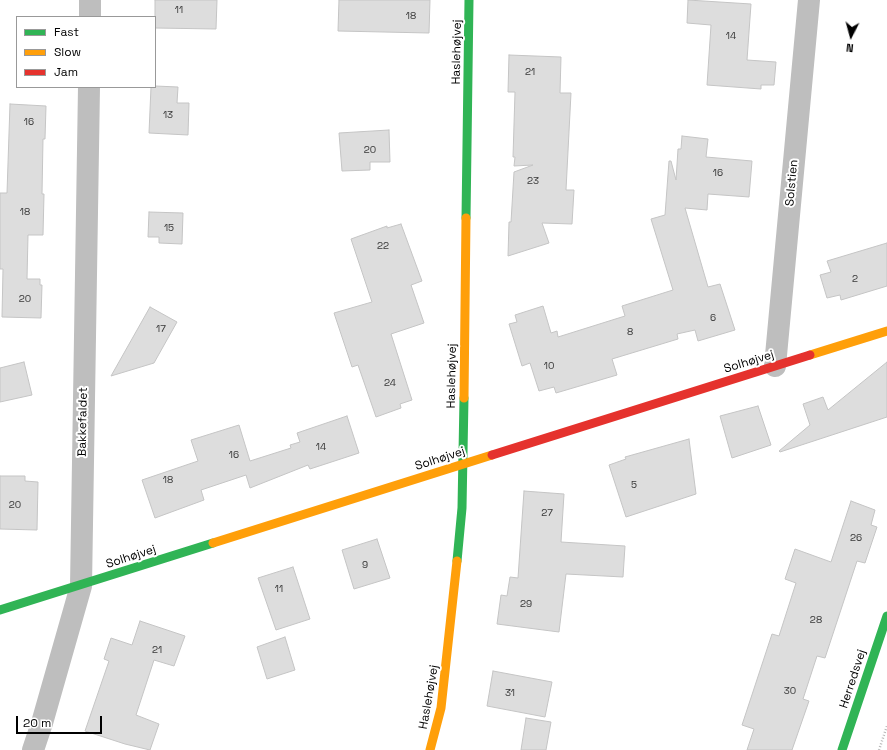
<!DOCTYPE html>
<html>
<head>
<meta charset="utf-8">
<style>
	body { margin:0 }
	#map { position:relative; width:887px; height:750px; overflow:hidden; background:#fff; font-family:"Space Grotesk",sans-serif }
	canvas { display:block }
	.legend { position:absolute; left:16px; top:16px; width:140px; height:72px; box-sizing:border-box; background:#fff; border:1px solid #999; margin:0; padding:5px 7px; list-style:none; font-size:12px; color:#000 }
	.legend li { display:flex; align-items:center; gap:8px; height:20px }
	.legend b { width:20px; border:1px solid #999 }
	.north { position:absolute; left:831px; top:16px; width:40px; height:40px; -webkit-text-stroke:3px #fff; paint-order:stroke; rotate:186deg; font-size:11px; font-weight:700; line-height:16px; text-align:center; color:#000 }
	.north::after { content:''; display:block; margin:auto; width:14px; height:18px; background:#000; clip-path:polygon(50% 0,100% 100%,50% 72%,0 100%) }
	.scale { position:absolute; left:16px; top:716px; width:86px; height:18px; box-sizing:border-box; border:2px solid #000; border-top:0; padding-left:5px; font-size:12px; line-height:14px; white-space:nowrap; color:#000; -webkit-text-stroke:3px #fff; paint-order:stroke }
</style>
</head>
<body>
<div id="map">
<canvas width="887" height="750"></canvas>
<ul class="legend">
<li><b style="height:5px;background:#30b455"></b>Fast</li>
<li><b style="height:5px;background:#ff9f0a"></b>Slow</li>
<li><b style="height:5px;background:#e5322d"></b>Jam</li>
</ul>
<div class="north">N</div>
<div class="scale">20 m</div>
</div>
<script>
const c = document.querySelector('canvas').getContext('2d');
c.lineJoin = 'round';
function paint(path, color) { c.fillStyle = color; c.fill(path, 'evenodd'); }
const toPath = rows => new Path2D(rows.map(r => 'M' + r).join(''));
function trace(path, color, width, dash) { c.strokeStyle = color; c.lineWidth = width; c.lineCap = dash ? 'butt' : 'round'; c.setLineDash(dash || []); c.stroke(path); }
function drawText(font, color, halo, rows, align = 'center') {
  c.font = font + ' "Space Grotesk",sans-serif'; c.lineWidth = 4; c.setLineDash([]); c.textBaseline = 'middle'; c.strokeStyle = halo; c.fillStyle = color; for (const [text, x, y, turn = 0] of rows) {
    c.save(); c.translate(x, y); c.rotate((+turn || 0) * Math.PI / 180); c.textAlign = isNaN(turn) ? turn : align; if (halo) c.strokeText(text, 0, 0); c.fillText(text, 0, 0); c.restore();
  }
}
const building = toPath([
	[155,0,217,0,216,29,155,28,155,0],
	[339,0,430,0,429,33,338,31,339,0],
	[688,0,751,4,747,60,776,62,774,85,761,85,761,89,707,85,711,25,687,23,688,0],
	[509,55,561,57,560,93,571,93,566,190,574,190,572,224,542,223,549,243,508,256,509,222,511,222,514,172,533,165,514,166,515,157,513,157,515,92,508,92,509,55],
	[155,86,178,87,177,103,189,103,188,135,149,133,151,87,155,86],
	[10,104,46,106,45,139,43,139,42,194,44,194,43,235,28,235,27,279,40,279,40,285,42,285,41,318,2,317,3,269,0,269,0,193,7,193,10,104],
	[389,130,390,162,370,162,370,170,342,171,339,133,389,130],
	[682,136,708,139,706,157,752,161,749,197,708,194,707,210,685,208,708,287,720,284,735,330,698,341,695,330,677,334,678,339,612,359,617,375,556,393,554,387,539,391,530,363,522,366,509,324,517,322,515,315,543,306,551,333,557,331,558,337,625,316,622,306,673,290,651,219,665,215,669,161,671,161,676,180,678,149,681,149,682,136],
	[149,212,183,213,182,244,159,243,159,237,148,237,149,212],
	[401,224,422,281,411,285,424,323,391,334,412,400,400,404,401,408,376,417,358,365,352,367,334,313,372,302,351,239,387,226,387,228,401,224],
	[887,243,887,286,841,300,840,295,827,298,820,275,831,272,827,261,887,243],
	[150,307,177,322,154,363,111,376,150,307],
	[24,362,32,395,0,402,0,368,24,362],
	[887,362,887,417,780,452,779,451,810,425,803,404,823,397,828,410,887,362],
	[758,406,771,445,732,458,720,416,758,406],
	[347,416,359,453,310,469,308,465,250,488,246,475,201,490,204,500,155,518,142,480,198,461,191,440,239,425,250,461,291,448,290,445,300,442,297,433,347,416],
	[689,439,696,494,626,517,609,465,626,459,625,457,689,439],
	[0,476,25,476,25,481,38,482,37,530,0,529,0,476],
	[524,491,564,494,561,542,625,546,623,577,566,574,559,632,497,624,501,595,507,596,510,577,518,578,524,491],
	[851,501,875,510,871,525,877,527,865,563,857,561,825,658,817,656,803,699,809,701,792,750,747,750,754,729,742,725,772,634,779,636,796,583,785,579,795,549,831,562,851,501],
	[377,539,390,578,354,589,342,550,377,539],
	[293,567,310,619,276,630,258,578,293,567],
	[140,621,185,636,174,666,154,660,136,715,159,724,150,750,125,744,85,731,109,661,104,659,111,638,132,645,140,621],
	[285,637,295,670,267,679,257,647,285,637],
	[493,671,552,682,545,717,487,706,493,671],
	[526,718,551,722,546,750,521,750,526,718]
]);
paint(building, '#ddd');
trace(building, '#c5c5c5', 1);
trace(toPath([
	[879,750,887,726]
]), '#b8b8b8', 2.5, [1, 2]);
trace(toPath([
	[90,17,90,0],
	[775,366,809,0],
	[33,750,42,723,81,586,89,87]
]), '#bebebe', 22);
trace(toPath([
	[466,218,469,0],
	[457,561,462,508,464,398],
	[0,610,213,543],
	[842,750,887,616]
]), '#30b455', 9);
trace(toPath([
	[810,355,887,331],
	[464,398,466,218],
	[213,543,492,455],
	[430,750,441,708,457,561]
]), '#ff9f0a', 9);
trace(toPath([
	[492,455,810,355]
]), '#e5322d', 9);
drawText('10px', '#373737', null, [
	["11",179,10],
	["18",411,16],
	["14",731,36],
	["21",530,72],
	["13",168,115],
	["16",29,122],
	["20",370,150],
	["16",718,173],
	["23",533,181],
	["18",25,212],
	["15",169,228],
	["22",383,246],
	["2",855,279],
	["20",25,299],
	["6",713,318],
	["17",161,329],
	["8",630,332],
	["10",549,366],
	["24",390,383],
	["14",321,447],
	["16",234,455],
	["18",168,480],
	["5",634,485],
	["20",15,505],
	["27",547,513],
	["26",856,538],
	["9",365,565],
	["11",279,589],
	["29",526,604],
	["28",816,620],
	["21",157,650],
	["30",790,691],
	["31",510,693]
]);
drawText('12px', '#000', '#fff', [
	["Haslehøjvej",457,52,-89],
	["Solstien",792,183,-85],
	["Solhøjvej",749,362,-17],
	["Haslehøjvej",452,376,-89],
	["Bakkefaldet",83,422,-89],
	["Solhøjvej",440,459,-18],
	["Solhøjvej",131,557,-18],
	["Herredsvej",853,679,-72],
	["Haslehøjvej",429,697,-80]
]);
</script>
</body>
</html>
